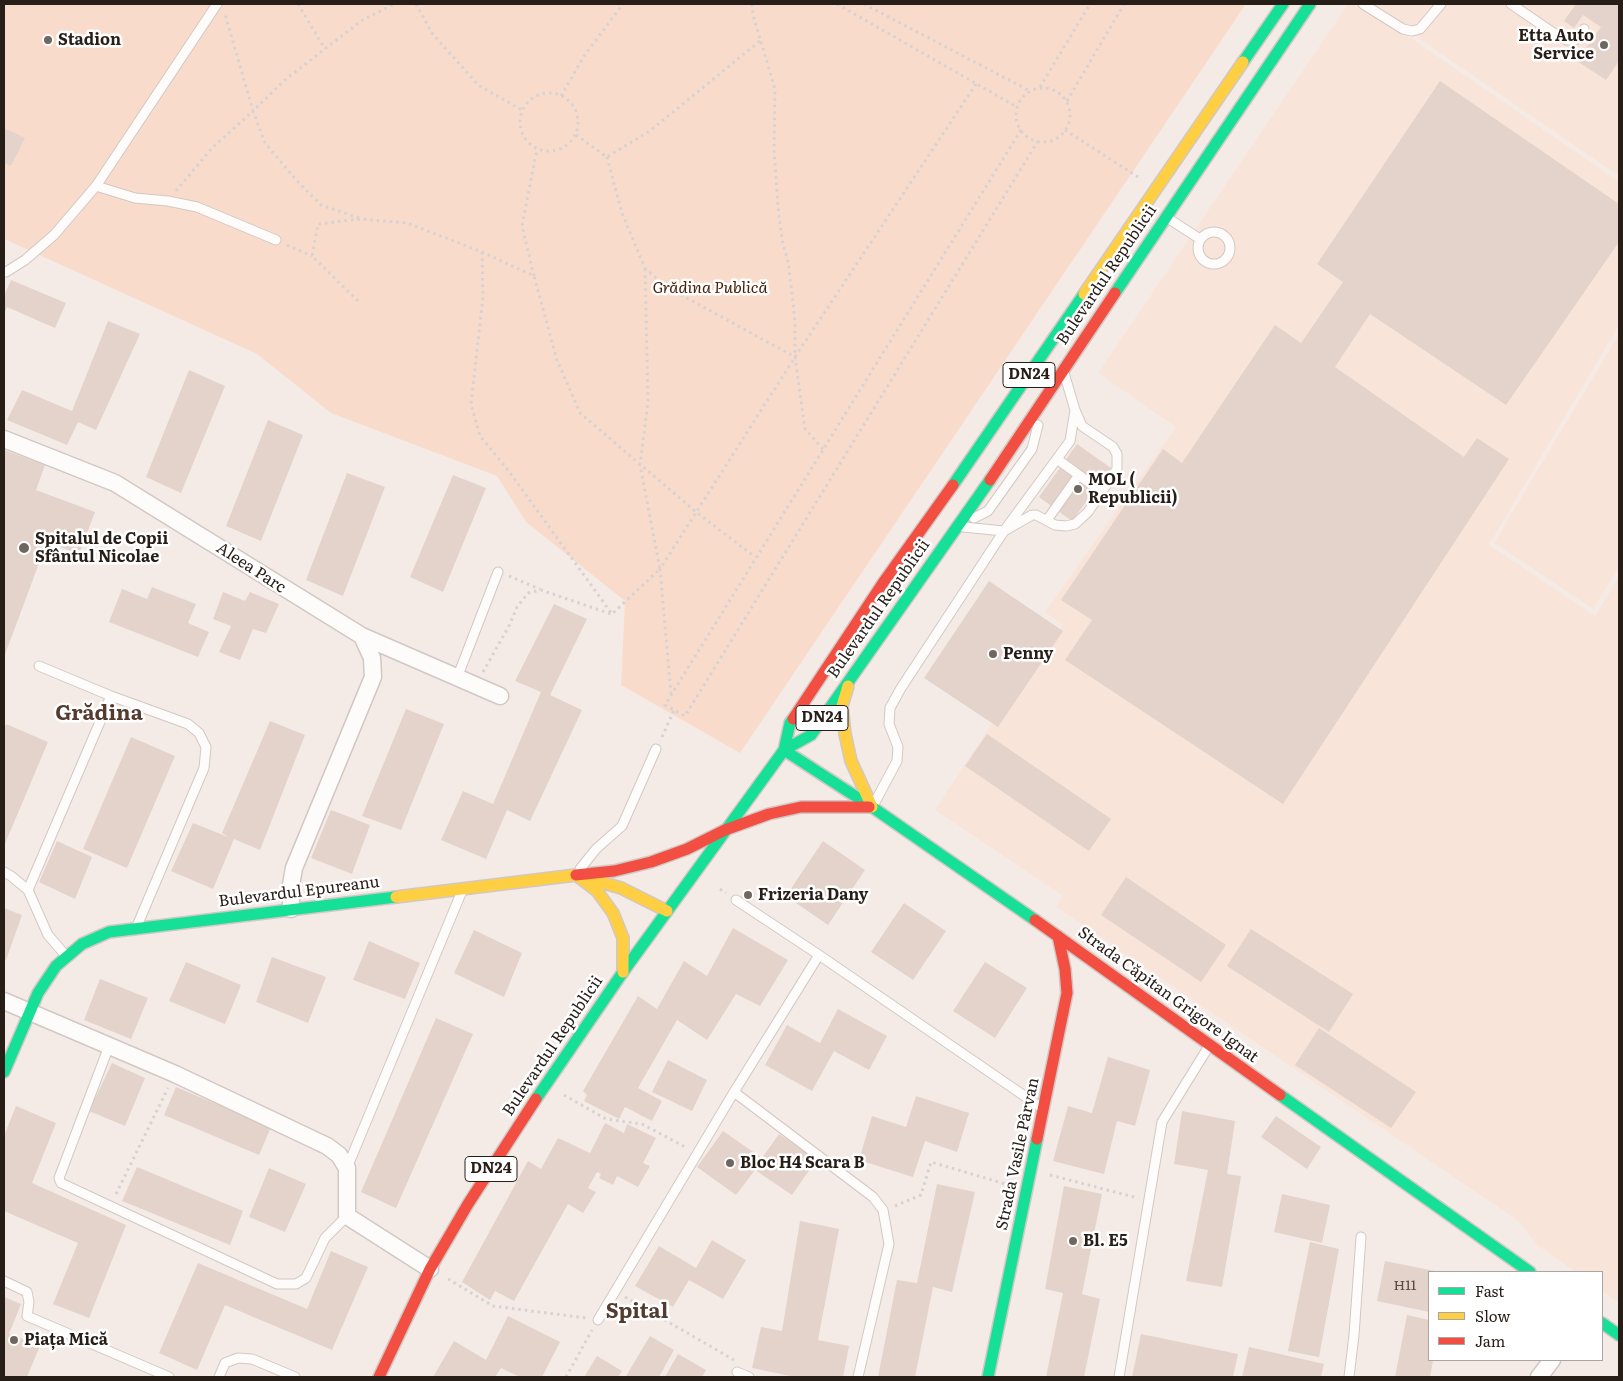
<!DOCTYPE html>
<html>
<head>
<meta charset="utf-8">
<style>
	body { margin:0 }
	#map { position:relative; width:1623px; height:1381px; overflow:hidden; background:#f5ebe6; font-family:Literata,serif }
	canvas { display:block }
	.frame { position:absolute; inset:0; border:5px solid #281e18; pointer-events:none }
	.legend { position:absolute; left:1428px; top:1271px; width:175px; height:90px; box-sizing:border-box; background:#fff; border:1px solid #a9a5a3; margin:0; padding:6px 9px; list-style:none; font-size:15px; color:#281e18 }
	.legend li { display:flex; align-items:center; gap:10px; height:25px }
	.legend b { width:25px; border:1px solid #a9a5a3 }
</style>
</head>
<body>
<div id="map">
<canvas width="1623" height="1381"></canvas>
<div class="frame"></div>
<ul class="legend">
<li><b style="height:6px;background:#16e098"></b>Fast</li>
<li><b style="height:6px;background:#ffcf43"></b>Slow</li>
<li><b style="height:6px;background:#f24e42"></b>Jam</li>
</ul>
</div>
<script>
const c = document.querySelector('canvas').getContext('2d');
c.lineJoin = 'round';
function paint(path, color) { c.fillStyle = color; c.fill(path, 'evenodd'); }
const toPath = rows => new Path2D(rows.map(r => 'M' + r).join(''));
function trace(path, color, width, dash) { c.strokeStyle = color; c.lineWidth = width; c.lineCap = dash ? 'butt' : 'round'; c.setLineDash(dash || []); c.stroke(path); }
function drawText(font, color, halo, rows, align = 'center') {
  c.font = font + ' Literata,serif'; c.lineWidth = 5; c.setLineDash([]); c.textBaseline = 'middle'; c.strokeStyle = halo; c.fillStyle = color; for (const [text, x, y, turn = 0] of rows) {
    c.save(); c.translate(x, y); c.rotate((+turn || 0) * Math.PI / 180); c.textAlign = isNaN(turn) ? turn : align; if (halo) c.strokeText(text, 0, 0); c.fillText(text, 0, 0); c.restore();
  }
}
paint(toPath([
	[1348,4,1362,4,1619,182,1619,325,1489,545,1595,616,1619,577,1619,1303,1602,1291,1602,1272,1576,1272,1537,1245,1520,1222,1056,907,1063,896,935,810,986,732,1063,625,1045,612,1176,427,1098,373],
	[1369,4,1619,4,1619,176],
	[1619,334,1619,567,1593,609,1494,543]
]), '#f9e4d9');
paint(toPath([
	[4,4,1246,4,740,753,621,685,625,601,526,522,497,476,331,413,257,354,4,239]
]), '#f9dbcc');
paint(toPath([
	[1576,4,1619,4,1619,61,1606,80,1577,61,1601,27,1583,15,1574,28,1564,21],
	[1440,81,1619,204,1619,242,1506,405,1370,314,1335,367,1464,457,1477,438,1509,459,1283,804,1065,660,1092,620,1061,600,1163,449,1182,463,1275,325,1301,343,1343,282,1317,264],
	[4,128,25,138,11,166,4,163],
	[11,280,66,303,55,328,7,307,4,314,4,296],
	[108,321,140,334,96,430,78,422,67,445,7,420,22,390,72,411],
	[189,370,225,386,181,493,146,477],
	[268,420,303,435,261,541,226,526],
	[1077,444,1111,468,1072,521,1039,497],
	[4,450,45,465,36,490,95,512,79,554,47,542,4,657],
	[347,473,385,487,343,596,306,580],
	[453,475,486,488,443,592,410,577],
	[989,581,1063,631,998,727,924,678],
	[152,587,196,604,188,623,209,632,198,657,109,622,122,589,147,599],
	[223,592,245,601,250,592,279,604,266,633,253,629,240,660,219,652,231,626,213,619],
	[554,604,587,619,550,695,582,710,530,821,507,810,486,859,441,840,463,791,493,804,541,692,515,681],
	[406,709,444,724,401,830,362,816],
	[270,721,305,735,260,850,234,839,213,889,171,871,193,823,228,837,222,833],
	[6,724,48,742,4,846,4,730],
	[987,734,1111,819,1089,851,965,766],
	[131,737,175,756,127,868,83,849],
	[331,810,370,825,352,874,311,858],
	[57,841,92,857,75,899,39,882],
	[823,841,865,870,828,925,786,896],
	[1126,877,1226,945,1201,982,1101,915],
	[747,888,755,894,748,903,741,896],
	[904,903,946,931,913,980,871,952],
	[4,908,22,915,6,960,4,959],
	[733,928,788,960,760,1006,736,994,707,1040,677,1020,638,1088,662,1101,652,1121,625,1107,619,1119,584,1101,587,1095,583,1091,638,996,657,1009,684,961,707,976],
	[1251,929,1353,994,1329,1032,1227,966],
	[474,930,522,953,504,997,454,973],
	[369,941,420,963,405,999,353,980],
	[272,957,326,977,308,1023,256,1002],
	[186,962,241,985,225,1024,169,1001],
	[985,962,1027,988,995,1038,953,1011],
	[100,979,148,998,131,1039,84,1020],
	[838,1009,887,1036,869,1070,834,1051,812,1091,765,1065,787,1025,820,1043],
	[436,1018,473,1034,396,1208,361,1192],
	[1319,1028,1416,1092,1391,1128,1295,1065],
	[1108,1057,1150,1070,1135,1126,1117,1121,1104,1174,1053,1161,1068,1106,1092,1113],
	[668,1060,707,1080,692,1111,652,1092],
	[112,1063,145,1078,125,1126,89,1111],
	[176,1087,271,1127,259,1155,164,1115],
	[916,1096,969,1113,957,1152,925,1141,913,1177,859,1160,872,1116,906,1127],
	[16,1106,56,1123,32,1183,126,1225,89,1318,53,1304,78,1243,4,1211,4,1136],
	[1182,1111,1235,1121,1227,1174,1241,1176,1222,1287,1186,1281,1208,1170,1174,1164],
	[1276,1116,1321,1147,1307,1169,1261,1137],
	[605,1123,624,1133,627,1124,656,1138,643,1163,650,1166,638,1187,617,1176,613,1185,599,1178,601,1174,597,1172,588,1188,596,1192,583,1213,568,1204,514,1301,495,1291,490,1300,462,1282,528,1161,541,1169,558,1138,590,1153],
	[723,1131,762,1158,779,1134,817,1159,792,1195,755,1170,736,1195,697,1167],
	[137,1167,243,1211,230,1245,122,1201],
	[269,1168,306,1184,285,1232,249,1217],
	[937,1184,975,1192,952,1292,933,1287,915,1377,878,1377,897,1280,917,1283],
	[1064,1186,1102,1194,1082,1294,1100,1299,1084,1377,1046,1377,1063,1293,1045,1289],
	[1282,1194,1330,1205,1322,1243,1274,1232],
	[800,1221,839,1229,818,1340,849,1346,843,1377,795,1377,752,1368,761,1327,782,1331],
	[712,1240,746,1260,723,1299,689,1280,673,1307,635,1286,659,1246,696,1268],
	[1310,1242,1339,1249,1319,1357,1288,1351],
	[331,1251,368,1267,332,1350,225,1305,197,1370,159,1353,198,1263,307,1309],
	[1385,1261,1435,1271,1429,1272,1429,1312,1377,1301],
	[4,1297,21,1304,9,1334,40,1346,27,1377,4,1377],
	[1407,1315,1429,1320,1429,1360,1433,1360,1430,1377,1395,1377],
	[508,1316,560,1342,542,1377,520,1377,501,1368,495,1377,433,1377,454,1341,486,1360],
	[1141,1334,1238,1354,1233,1377,1132,1377],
	[650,1336,674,1350,659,1377,627,1377,626,1376],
	[1249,1347,1324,1364,1321,1377,1242,1377],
	[678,1354,706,1370,702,1377,665,1377],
	[597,1356,622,1371,618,1377,584,1377]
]), '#e3d3ca');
const lane = toPath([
	[1363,4,1403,29,1412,31,1420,29,1441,4],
	[1511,4,1555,34,1567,40,1575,40,1584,29],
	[96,186,135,198,168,201,197,207,276,240],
	[1169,219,1200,239],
	'1198 248a16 16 0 1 1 32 0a16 16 0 1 1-32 0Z',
	[4,272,6,272,25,260,54,235,96,186,217,4],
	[1057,459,1102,492],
	[974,518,988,511,1032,449,1038,425],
	[1047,520,1079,475],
	[963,527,1004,531,1070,441,1075,410,1065,376],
	[39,666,111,696,188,724,199,733,206,747,204,768,137,926],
	[457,678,498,572],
	[875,802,897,761,898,747,889,724,890,708,901,688,1004,531,1032,515,1036,515,1055,525,1066,526,1075,524,1088,512,1117,469,1117,454,1113,447,1082,426,1075,410],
	[580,869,596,849,622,826,656,749],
	[4,872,11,876,28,890,48,935,67,957],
	[28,890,111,696],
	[736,900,819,955],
	[109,1046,59,1178,61,1183,277,1284,296,1284,306,1278,325,1238,347,1216],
	[734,1092,873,1197,883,1210,889,1244,858,1377],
	[347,1168,462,891],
	[4,1281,27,1292,29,1302,27,1316,169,1377],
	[598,1320,734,1092,819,955,1042,1108],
	[737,1372,749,1377],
	[219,1377,225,1363,238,1358,252,1359,295,1377],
	[1119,1377,1162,1122,1209,1046],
	[1349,1377,1354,1335,1361,1237]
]);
const street = toPath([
	[4,439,115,483,362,636,500,696],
	[291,909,291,885,294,868,373,677,372,658,362,636],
	[4,1001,175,1074,327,1146,339,1155,347,1168,347,1216,430,1269],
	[1539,1377,1552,1360]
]);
const fast = toPath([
	[1243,62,1283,4],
	[1115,293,1310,4],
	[953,485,1084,294],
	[784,750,872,807,1035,920],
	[784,750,811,735,990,480],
	[4,1072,38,993,56,966,82,944,109,932,396,897],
	[1280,1095,1530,1272],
	[536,1099,623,972,784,750,790,723,793,719],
	[1602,1323,1619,1335],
	[988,1377,1037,1139]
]);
const slow = toPath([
	[1084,294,1243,62],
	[848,686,842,706,845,734,851,761,872,807,869,807],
	[576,875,597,891,613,913,623,938,623,972],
	[396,897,576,875,621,888,667,911]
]);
const jam = toPath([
	[990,480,1115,293],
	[793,719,883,583,953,485],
	[576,875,614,871,651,862,687,849,725,830,769,814,801,807,869,807],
	[1035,920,1280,1095],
	[1037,1139,1067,993,1065,969,1058,936],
	[379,1377,430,1269,468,1204,536,1099]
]);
trace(lane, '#d2c8c3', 11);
trace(street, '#d2c8c3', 19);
trace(fast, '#d2c8c3', 14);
trace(slow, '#d2c8c3', 14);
trace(jam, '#d2c8c3', 14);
trace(toPath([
	[298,4,325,49],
	[416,4,432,33,478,85,522,110],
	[752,4,753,15,775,89,774,149,778,206,782,240,788,262,792,293,795,323,795,357,805,429,823,449],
	[837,4,1017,107],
	[864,4,1030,91],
	[1040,87,1090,4],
	'1016 115a27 27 0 1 1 54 0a27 27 0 1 1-54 0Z',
	'520 122a29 29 0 1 1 58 0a29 29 0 1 1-58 0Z',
	[561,96,584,56,623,4],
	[1067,101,1124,4],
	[1021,130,665,705,685,716,1038,141],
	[1065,130,1138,177],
	[576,135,607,157,651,130,761,40],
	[607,157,622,213,645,268,665,286,795,357],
	[176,191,211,149,253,111,225,14],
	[359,218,321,205,297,181,265,143,253,111,286,79,361,21,394,4],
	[287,245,312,256],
	[482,252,483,297,471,404,480,436,508,470,612,614,660,569,640,465,648,401,645,268],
	[534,276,522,226,537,149],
	[358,301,312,256,318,224,360,219,407,223,482,252,534,276,557,360,580,413,696,512,755,557],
	[509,576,540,589],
	[483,672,509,626,517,607,528,593,541,590,611,614],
	[671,694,660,569,795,357,976,84],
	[662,737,674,710],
	[720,889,726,893],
	[564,1095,606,1119,642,1124,687,1148],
	[1050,1175,1138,1198],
	[116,1194,168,1088],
	[895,1206,921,1195,931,1162,1009,1185],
	[448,1279,493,1306,586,1318],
	[625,1297,734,1360],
	[566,1377,592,1330]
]), '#d6d2d1', 3, [2.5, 4]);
trace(lane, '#fefcfb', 9);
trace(street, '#fefcfb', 16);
trace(fast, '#16e098', 11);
trace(slow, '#ffcf43', 11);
trace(jam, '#f24e42', 11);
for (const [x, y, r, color] of [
	[48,40,5,"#706660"],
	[1604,45,5,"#706660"],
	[1078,489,5,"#706660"],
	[24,548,6,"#706660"],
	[993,654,5,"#706660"],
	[748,895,5,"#706660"],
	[730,1163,5,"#706660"],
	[1073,1241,5,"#706660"],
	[14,1340,5,"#706660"]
]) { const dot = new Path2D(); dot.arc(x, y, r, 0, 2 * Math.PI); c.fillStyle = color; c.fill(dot); trace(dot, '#fff', 2); }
drawText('14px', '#574b44', null, [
	["H11",1405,1286]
]);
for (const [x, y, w] of [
	[1029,375,52],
	[822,718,52],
	[491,1169,52]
]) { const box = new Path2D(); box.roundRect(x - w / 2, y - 12.5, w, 25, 4); c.fillStyle = '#fff'; c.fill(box); trace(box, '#281e18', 1); }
drawText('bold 15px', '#281e18', null, [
	["DN24",1029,375],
	["DN24",822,718],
	["DN24",491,1169]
]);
drawText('bold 16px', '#281e18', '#fff', [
	["Etta Auto",1594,36,"right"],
	["Service",1594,54,"right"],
	["Stadion",58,40],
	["MOL (",1088,480],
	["Republicii)",1088,498],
	["Spitalul de Copii",35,539],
	["Sfântul Nicolae",35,557],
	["Penny",1003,654],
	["Frizeria Dany",758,895],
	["Bloc H4 Scara B",740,1163],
	["Bl. E5",1083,1241],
	["Piața Mică",24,1340]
], 'left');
drawText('16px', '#281e18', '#fff', [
	["Bulevardul Republicii",1107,275,-56],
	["Aleea Parc",251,568,33],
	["Bulevardul Republicii",879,609,-55],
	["Bulevardul Epureanu",299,892,-7],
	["Strada Căpitan Grigore Ignat",1168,995,36],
	["Bulevardul Republicii",553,1046,-56],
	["Strada Vasile Pârvan",1018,1154,-78]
]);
drawText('italic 16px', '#472109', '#fff', [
	["Grădina Publică",710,288]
]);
drawText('bold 21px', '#533b2f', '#fff', [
	["Grădina",99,714],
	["Spital",637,1312]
]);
</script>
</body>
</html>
